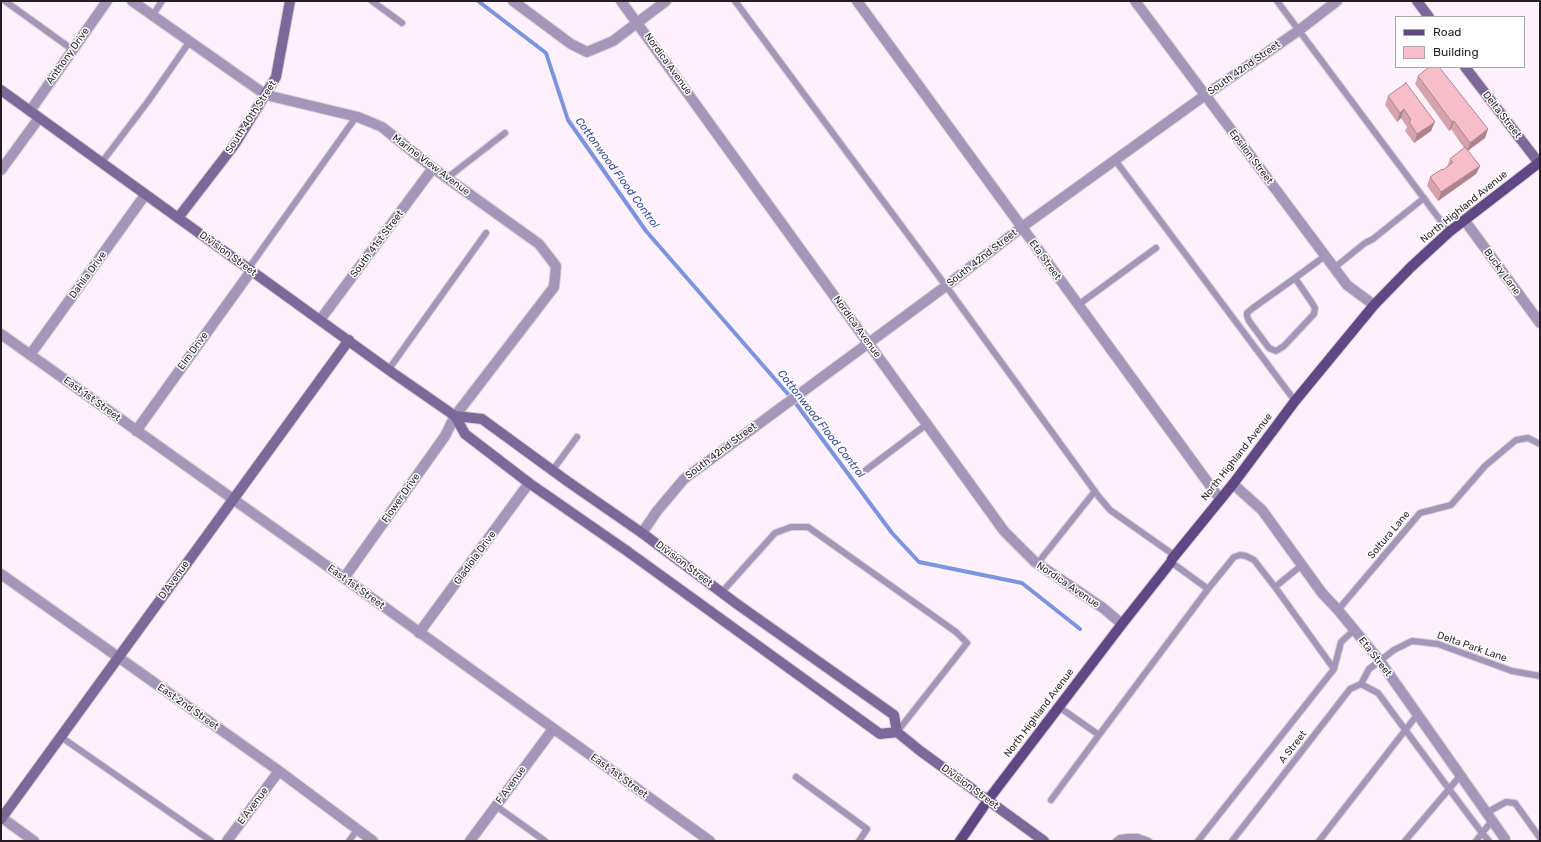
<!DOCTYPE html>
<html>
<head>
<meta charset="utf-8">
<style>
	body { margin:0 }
	#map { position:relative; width:1541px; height:842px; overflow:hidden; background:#fef1fc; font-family:Rubik,sans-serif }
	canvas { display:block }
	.frame { position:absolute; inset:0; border:2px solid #241e23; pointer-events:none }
	.legend { position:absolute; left:1395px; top:16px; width:130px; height:52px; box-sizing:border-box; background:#fff; border:1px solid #a7a5a7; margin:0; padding:5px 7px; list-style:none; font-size:12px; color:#241e23 }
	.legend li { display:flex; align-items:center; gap:8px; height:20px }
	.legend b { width:20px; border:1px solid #a7a5a7 }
</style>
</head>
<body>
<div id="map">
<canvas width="1541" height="842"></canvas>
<div class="frame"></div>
<ul class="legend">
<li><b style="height:5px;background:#5f4883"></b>Road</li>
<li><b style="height:11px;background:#f7bdca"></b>Building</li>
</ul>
</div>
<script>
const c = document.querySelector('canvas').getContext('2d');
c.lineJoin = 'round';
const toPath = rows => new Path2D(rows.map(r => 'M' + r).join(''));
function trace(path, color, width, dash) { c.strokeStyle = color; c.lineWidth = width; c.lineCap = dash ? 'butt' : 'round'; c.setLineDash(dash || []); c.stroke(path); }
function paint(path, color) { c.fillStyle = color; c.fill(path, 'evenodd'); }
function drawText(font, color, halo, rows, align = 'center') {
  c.font = font + ' Rubik,sans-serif'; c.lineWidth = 3; c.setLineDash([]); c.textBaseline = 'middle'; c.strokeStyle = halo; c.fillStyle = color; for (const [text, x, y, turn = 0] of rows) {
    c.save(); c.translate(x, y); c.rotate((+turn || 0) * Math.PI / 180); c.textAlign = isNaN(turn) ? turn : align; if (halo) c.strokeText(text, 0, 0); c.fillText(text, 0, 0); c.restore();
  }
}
trace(toPath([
	[478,1,546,53,568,120,646,231,794,401,892,533,919,562,1022,583,1080,629]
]), '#7b94dd', 4);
const lane = toPath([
	[5,1,73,50],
	[372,1,402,23],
	[735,1,946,286,1099,497,1110,510,1174,555],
	[1277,1,1449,232],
	[153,15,162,1],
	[1115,160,1295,401],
	[102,162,149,100,190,41],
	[447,178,505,133],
	[1334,268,1365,243,1373,239,1424,198],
	[248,269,356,117],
	[1295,278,1312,303,1315,308,1314,314,1284,346,1276,351,1269,348,1249,321,1247,316,1247,313,1253,308,1295,278,1325,256],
	[1078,305,1156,248],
	[389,369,486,233],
	[866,470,927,424],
	[552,471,577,437],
	[1037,564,1095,491],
	[1302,565,1275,587,1334,669,1341,642,1354,630],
	[1208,589,1234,557,1240,555,1246,556,1254,560,1275,587],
	[722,592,775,533,791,527,808,527,956,632,967,643,897,732],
	[1338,610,1420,513,1451,505,1485,466,1516,440,1528,438,1540,444],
	[1361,684,1369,669,1394,650,1412,641,1438,644,1512,671,1540,676],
	[1099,735,1208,589,1171,562],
	[61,737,211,841],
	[796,777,867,829,859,841],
	[1051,800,1099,735,1059,707],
	[496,806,545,841],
	[1486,813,1506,802,1515,803,1540,838],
	[349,841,357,830],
	[1116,841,1120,838,1127,837,1138,837,1149,841],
	[1198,841,1334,669],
	[1232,841,1350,689,1361,684,1378,693,1449,789,1482,833,1476,841],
	[1319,841,1417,715],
	[1405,841,1460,776],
	[1489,841,1482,833,1492,821]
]);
const street = toPath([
	[132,1,266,95,358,117,382,127,433,168,539,244,556,266,554,287,455,416,445,436,344,578],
	[513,1,571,44,587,52,613,41,666,1],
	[621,1,1004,531,1035,562,1103,608,1122,624],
	[857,1,1220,499],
	[1135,1,1347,285,1374,305],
	[30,111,107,1],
	[1,170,39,118],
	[1465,221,1540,323],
	[320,320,433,168],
	[1,334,344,578,710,841],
	[30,355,145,195],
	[136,431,251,271],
	[1233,484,1262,510,1322,593,1338,610,1380,661,1505,839],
	[642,533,657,511,684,479,946,286,1022,227,1204,96,1298,31,1337,1],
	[1,574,279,771,373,841],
	[419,633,529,483],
	[1,817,34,841],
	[227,841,279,771],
	[470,841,553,729]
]);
const secondary = toPath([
	[1417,1,1429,17],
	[1465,67,1539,163],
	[1,90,393,373,455,416,465,434,529,483,627,551,880,734,897,732],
	[178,218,235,144,276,77,290,1],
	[455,416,482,419,567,481,642,533,737,604,894,715,897,732,919,750,1044,841],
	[1,819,349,340]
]);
const primary = toPath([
	[960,841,988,800,1122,624,1171,562,1172,559,1233,484,1295,401,1374,305,1411,267,1449,232,1540,162]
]);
trace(lane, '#dbcfd9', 8);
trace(street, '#dbcfd9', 12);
trace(secondary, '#dbcfd9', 12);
trace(primary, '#dbcfd9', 12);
trace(lane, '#a397b9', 6);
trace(street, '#a397b9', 10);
trace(secondary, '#7b699a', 10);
trace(primary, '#5f4883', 10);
paint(toPath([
	[1418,76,1488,129,1485,138,1468,151,1480,166,1476,174,1438,201,1427,186,1430,177,1443,170,1447,167,1450,159,1464,148,1451,129,1449,131,1415,84],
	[1388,96,1431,131,1414,143,1405,131,1407,127,1401,118,1397,122,1385,105]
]), '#d4a3ae');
paint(toPath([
	[1404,109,1401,118,1397,122,1400,113],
	[1454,121,1451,129,1449,131,1452,122],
	[1435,122,1431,131,1414,143,1417,134],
	[1488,129,1485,138,1467,151,1470,143],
	[1480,166,1476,174,1438,201,1441,192]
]), '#ad848d');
const building = toPath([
	[1429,67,1439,67,1488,129,1470,143,1454,121,1452,122,1418,76,1429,67],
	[1406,83,1435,122,1417,134,1409,122,1411,120,1404,109,1400,113,1388,96,1406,83],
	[1465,147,1480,166,1441,192,1430,177,1442,169,1443,170,1453,162,1450,159,1465,147]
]);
paint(building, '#f7bdca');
trace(building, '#ad848d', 1);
drawText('10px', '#241e23', '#fff', [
	["Anthony Drive",68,56,-55],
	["Nordica Avenue",668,64,54],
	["South 42nd Street",1244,68,-35],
	["Delta Street",1502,115,52],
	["South 40th Street",251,117,-57],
	["Epsilon Street",1251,157,53],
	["Marine View Avenue",431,165,37],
	["North Highland Avenue",1464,207,-39],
	["South 41st Street",377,244,-53],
	["Division Street",228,254,36],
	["South 42nd Street",982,258,-38],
	["Eta Street",1045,260,54],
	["Bucky Lane",1502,272,54],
	["Dahlia Drive",88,275,-54],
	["Nordica Avenue",857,327,54],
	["Elm Drive",193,351,-54],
	["East 1st Street",92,399,36],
	["South 42nd Street",721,451,-37],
	["North Highland Avenue",1237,457,-52],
	["Flower Drive",401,498,-55],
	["Soltura Lane",1389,535,-50],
	["Gladiola Drive",475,558,-54],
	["Division Street",684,564,37],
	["D Avenue",174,580,-54],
	["Nordica Avenue",1068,585,34],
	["East 1st Street",356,587,36],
	["Delta Park Lane",1472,647,19],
	["Eta Street",1375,657,52],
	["East 2nd Street",188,707,35],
	["North Highland Avenue",1039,713,-53],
	["A Street",1293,747,-52],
	["East 1st Street",619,776,36],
	["F Avenue",511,785,-54],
	["Division Street",970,787,36],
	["E Avenue",253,806,-53]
]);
drawText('italic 11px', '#31479e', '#fff', [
	["Cottonwood Flood Control",617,173,54],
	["Cottonwood Flood Control",821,424,52]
]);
</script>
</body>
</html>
